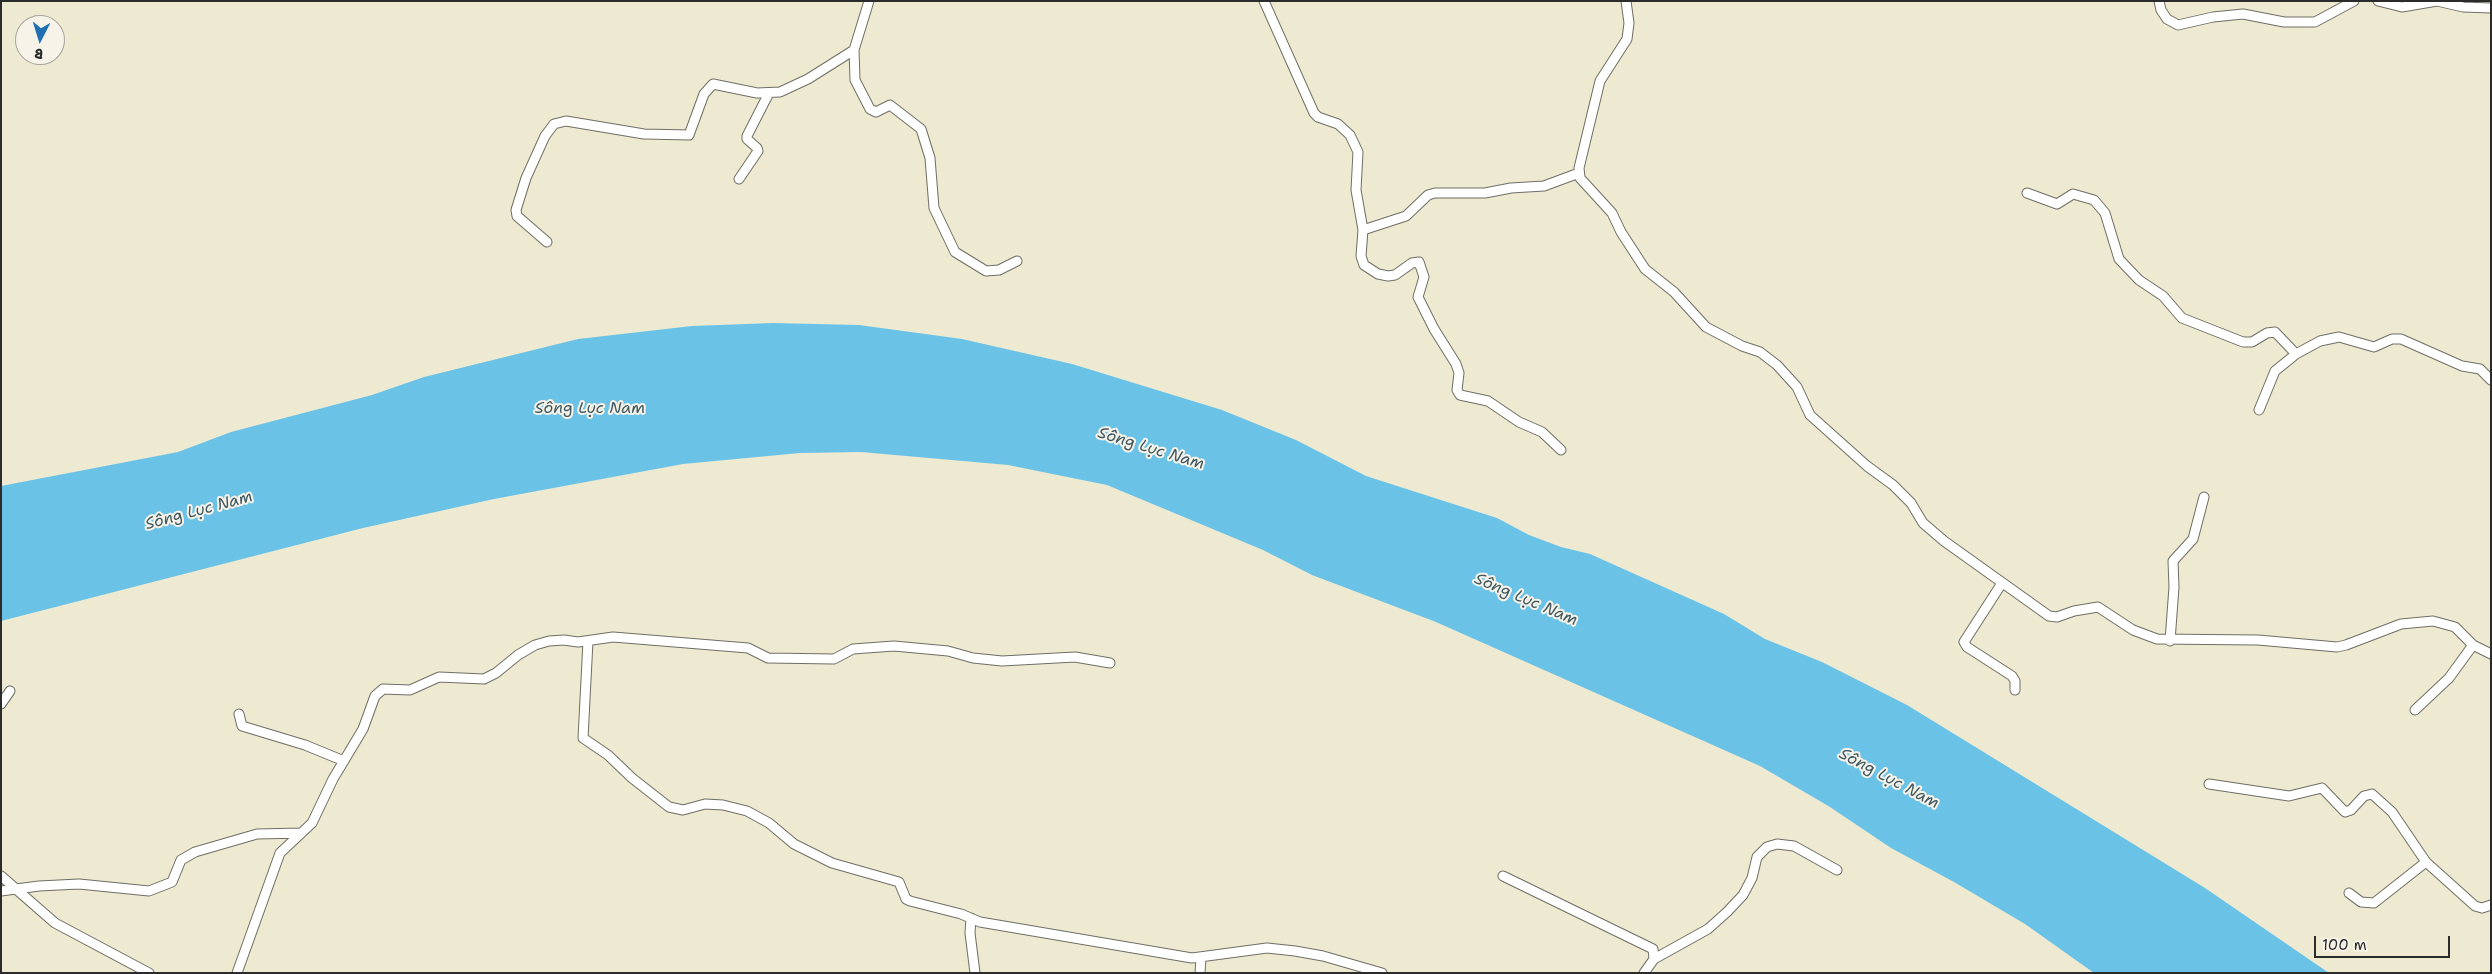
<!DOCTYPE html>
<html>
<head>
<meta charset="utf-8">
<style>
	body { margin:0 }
	#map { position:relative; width:2492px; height:974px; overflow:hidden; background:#eee9d1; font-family:"Shantell Sans",sans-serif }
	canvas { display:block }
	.frame { position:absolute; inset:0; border:2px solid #2b2b2b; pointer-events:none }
	.north { position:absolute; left:15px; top:15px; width:50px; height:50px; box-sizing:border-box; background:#f7f3e8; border:1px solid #a5a39c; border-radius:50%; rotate:185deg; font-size:14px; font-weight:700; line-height:20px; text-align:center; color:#2b2b2b }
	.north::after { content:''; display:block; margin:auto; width:18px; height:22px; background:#1f6fb2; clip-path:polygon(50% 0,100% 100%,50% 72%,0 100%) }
	.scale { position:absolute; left:2314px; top:936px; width:136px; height:22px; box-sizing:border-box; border:2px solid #2b2b2b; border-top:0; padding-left:6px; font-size:15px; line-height:18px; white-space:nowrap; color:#2b2b2b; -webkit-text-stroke:4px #f7f3e8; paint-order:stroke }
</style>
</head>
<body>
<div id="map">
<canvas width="2492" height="974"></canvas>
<div class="frame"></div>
<div class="north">B</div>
<div class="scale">100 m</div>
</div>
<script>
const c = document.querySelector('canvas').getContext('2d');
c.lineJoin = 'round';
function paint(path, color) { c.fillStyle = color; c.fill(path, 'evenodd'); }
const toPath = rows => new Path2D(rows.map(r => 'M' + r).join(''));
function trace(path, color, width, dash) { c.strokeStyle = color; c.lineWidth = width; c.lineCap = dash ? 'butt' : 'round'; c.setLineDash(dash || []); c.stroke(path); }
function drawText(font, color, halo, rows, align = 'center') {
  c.font = font + ' "Shantell Sans",sans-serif'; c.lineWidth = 4; c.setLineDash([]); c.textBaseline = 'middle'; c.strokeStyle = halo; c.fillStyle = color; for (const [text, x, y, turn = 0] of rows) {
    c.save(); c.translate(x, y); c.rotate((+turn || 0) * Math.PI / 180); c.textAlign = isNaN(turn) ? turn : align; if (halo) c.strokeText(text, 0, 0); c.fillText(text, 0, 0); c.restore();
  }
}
paint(toPath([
	[773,323,859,325,962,339,1072,364,1222,410,1296,440,1366,476,1497,518,1529,535,1561,547,1590,554,1724,614,1765,639,1822,662,1907,705,2205,888,2329,973,2094,973,2025,924,1954,882,1891,848,1830,807,1760,766,1436,622,1312,575,1263,550,1107,485,1008,465,861,452,800,453,683,464,494,499,363,528,1,621,1,486,178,452,231,432,372,395,424,377,578,339,692,326]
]), '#6ac3e7');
const minor = toPath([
	[1264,1,1314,113,1318,117,1338,124,1350,135,1358,152,1356,190,1363,230,1361,256,1364,265,1378,274,1388,276,1395,275,1412,263,1419,262,1424,277,1418,297,1434,329,1456,364,1459,373,1457,390,1460,395,1488,401,1519,422,1542,432,1561,450],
	[1626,1,1629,23,1627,39,1600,81,1579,168,1580,178,1612,213,1621,232,1645,269,1674,292,1706,327,1742,346,1760,352,1777,365,1797,387,1810,415,1867,466,1893,485,1911,503,1923,523,1944,541,2049,616,2057,617,2074,611,2098,607,2133,630,2157,639,2258,640,2337,647,2346,645,2401,624,2433,621,2455,627,2473,645,2491,654],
	[2159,1,2161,10,2167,19,2178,25,2213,17,2243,14,2284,22,2315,22,2354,1],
	[2378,1,2402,7,2437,1,2463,7,2491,8],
	[854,50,855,80,870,109,876,112,890,105,921,129,930,158,934,208,955,252,986,271,999,270,1017,261],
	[739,179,758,151,757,148,747,139,747,136,769,93],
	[2027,193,2057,204,2073,194,2094,200,2105,213,2119,259,2139,280,2163,296,2182,318,2243,342,2252,342,2267,333,2275,332,2296,354],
	[1363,230,1406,216,1428,195,1435,193,1485,193,1511,188,1544,186,1579,173],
	[547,242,517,216,516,210,526,178,545,136,554,124,566,121,644,134,689,135,704,94,713,84,757,93,780,92,808,79,854,50,869,1],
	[2259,410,2275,371,2296,354,2320,341,2339,337,2374,347,2392,339,2401,339,2462,366,2480,369,2491,380],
	[2002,583,1964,642,1967,647,2012,676,2015,681,2015,690],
	[588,641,583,738,608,755,632,778,669,807,683,810,705,804,723,805,747,811,769,823,794,844,832,863,899,882,906,899,910,901,961,914,980,922,1192,958,1267,948,1295,951,1323,956,1382,973],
	[2170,641,2174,587,2173,561,2193,539,2204,497],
	[1,704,10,691],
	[2415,710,2449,678,2473,645],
	[239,714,242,726,305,745,344,761],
	[2209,784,2289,796,2322,788,2345,812,2351,810,2364,796,2372,794,2392,812,2426,862,2475,906,2482,908,2491,905],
	[1,876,55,923,149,973],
	[1503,876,1653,949,1654,959],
	[1,891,39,886,79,884,149,891,172,882,181,860,195,852,257,834,301,833],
	[2349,893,2361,902,2374,903,2426,862],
	[971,918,970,933,975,973],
	[237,973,280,853,312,823,333,779,363,729,375,696,383,689,410,690,439,677,484,679,496,673,518,655,535,645,549,641,564,640,578,642,613,637,748,648,768,658,834,659,853,649,894,646,948,651,973,658,1002,661,1075,657,1110,663],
	[1200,973,1201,958],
	[1644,973,1654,959,1708,929,1727,912,1743,895,1752,878,1757,857,1767,847,1777,844,1794,846,1837,870]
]);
trace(minor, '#6f6e65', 11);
trace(minor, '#fff', 9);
drawText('italic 16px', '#3e5963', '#f7f3e8', [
	["Sông Lục Nam",590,409],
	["Sông Lục Nam",1151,449,17],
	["Sông Lục Nam",199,511,-15],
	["Sông Lục Nam",1526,600,23],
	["Sông Lục Nam",1889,779,28]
]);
</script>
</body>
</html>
